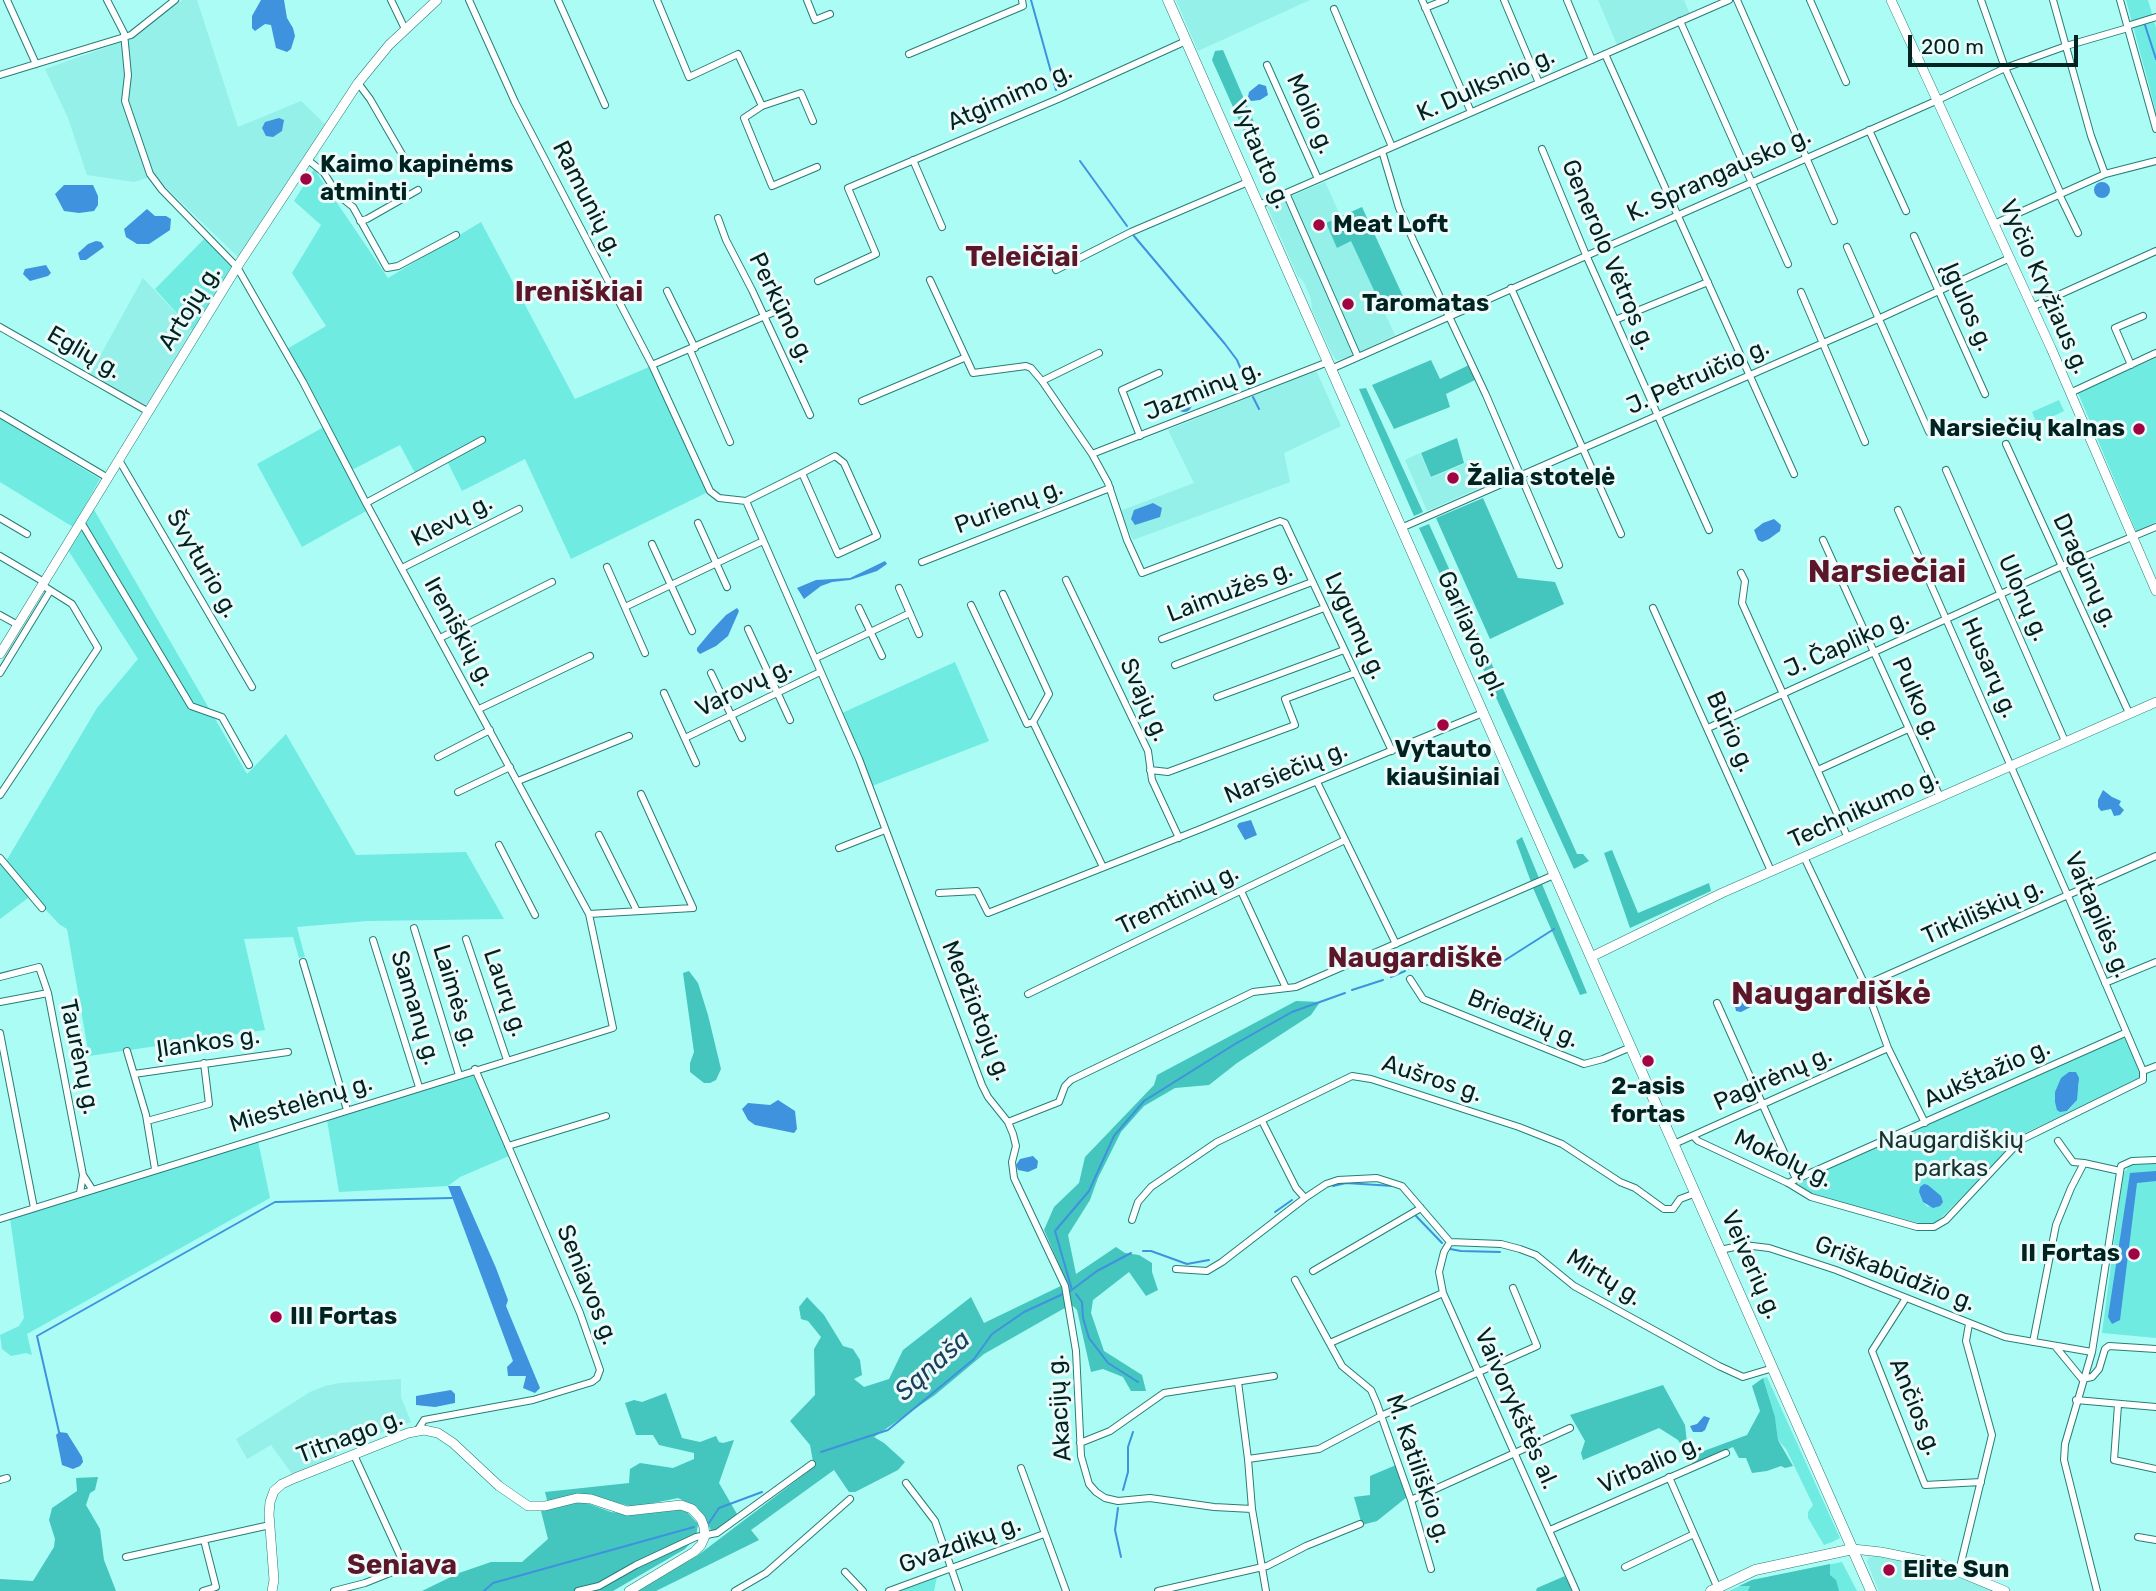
<!DOCTYPE html>
<html>
<head>
<meta charset="utf-8">
<style>
	body { margin:0 }
	#map { position:relative; width:2156px; height:1591px; overflow:hidden; background:#abfcf5; font-family:Rubik,sans-serif }
	canvas { display:block }
	.scale { position:absolute; left:1908px; top:35px; width:170px; height:32px; box-sizing:border-box; border:4px solid #002220; border-top:0; padding-left:9px; font-size:21px; line-height:24px; white-space:nowrap; color:#002220; -webkit-text-stroke:5px #ecfbfa; paint-order:stroke }
</style>
</head>
<body>
<div id="map">
<canvas width="2156" height="1591"></canvas>
<div class="scale">200 m</div>
</div>
<script>
const c = document.querySelector('canvas').getContext('2d');
c.lineJoin = 'round';
function paint(path, color) { c.fillStyle = color; c.fill(path, 'evenodd'); }
const toPath = rows => new Path2D(rows.map(r => 'M' + r).join(''));
function trace(path, color, width, dash) { c.strokeStyle = color; c.lineWidth = width; c.lineCap = dash ? 'butt' : 'round'; c.setLineDash(dash || []); c.stroke(path); }
function drawText(font, color, halo, rows, align = 'center') {
  c.font = font + ' Rubik,sans-serif'; c.lineWidth = 6; c.setLineDash([]); c.textBaseline = 'middle'; c.strokeStyle = halo; c.fillStyle = color; for (const [text, x, y, turn = 0] of rows) {
    c.save(); c.translate(x, y); c.rotate((+turn || 0) * Math.PI / 180); c.textAlign = isNaN(turn) ? turn : align; if (halo) c.strokeText(text, 0, 0); c.fillText(text, 0, 0); c.restore();
  }
}
paint(toPath([
	[182,0,197,0,238,127,301,101,327,126,239,258,154,176,134,182,87,175,68,118,45,69,130,39],
	[1176,0,1310,0,1198,51],
	[1598,0,1684,0,1690,14,1617,45],
	[1325,182,1341,217,1326,224,1337,247,1351,241,1395,335,1349,357,1339,360,1336,360,1332,354,1312,310,1311,299,1304,282,1297,275,1267,206],
	[143,278,194,332,146,406,89,376],
	[1316,370,1341,426,1284,453,1290,482,1133,540,1120,511,1194,483,1168,430],
	[1420,453,1431,478,1466,463,1477,489,1427,511,1405,460],
	[401,1379,401,1397,411,1422,338,1449,334,1458,292,1474,271,1445,247,1459,236,1439,310,1392,325,1386,340,1383],
	[1876,1556,1936,1567,1993,1591,1879,1591,1867,1562,1869,1557]
]), '#94f0e8');
paint(toPath([
	[2126,0,2148,0,2156,28,2156,112],
	[314,169,388,278,481,222,575,399,649,367,708,492,571,559,525,459,462,491,445,457,415,473,400,445,352,470,287,349,326,326,292,273,321,225,294,201],
	[206,237,233,267,194,332,155,289],
	[2156,358,2156,522,2136,531,2078,393],
	[2059,400,2064,411,2037,424,2032,412],
	[0,418,100,479,73,527,0,482],
	[324,427,368,510,302,547,257,464],
	[93,508,247,774,286,734,356,855,466,852,504,919,367,921,297,927,305,957,299,958,293,937,244,939,265,1030,89,1056,67,929,59,924,32,895,0,919,0,861,5,863,97,708,138,659,68,550],
	[955,662,989,741,872,786,842,713],
	[2123,1038,2127,1040,2142,1073,2141,1078,2135,1082,2025,1133,1937,1222,1923,1224,1811,1194,1799,1187,1799,1181,1803,1177],
	[2079,1083,2076,1101,2068,1111,2060,1112,2055,1092,2059,1085],
	[1928,1185,1940,1196,1928,1207,1923,1202,1919,1192],
	[471,1074,474,1076,509,1156,460,1177,448,1186,339,1192,327,1120],
	[258,1141,270,1198,27,1334,32,1355,26,1353,11,1356,2,1349,0,1335,19,1326,24,1318,10,1218],
	[2156,1163,2156,1338,2102,1333,2123,1174,2130,1165],
	[1767,1377,1840,1538,1832,1542,1824,1545,1808,1518,1808,1512,1813,1505,1786,1449,1778,1440,1775,1417,1763,1378],
	[1842,1562,1857,1591,1729,1591,1752,1580],
	[937,1577,934,1591,899,1591]
]), '#6febe2');
paint(toPath([
	[1223,50,1266,150,1264,153,1254,154,1212,60,1215,51],
	[1362,207,1407,305,1385,314,1351,241,1337,248,1326,223],
	[1431,360,1440,379,1469,365,1475,380,1446,394,1450,407,1394,429,1372,385],
	[1366,388,1423,512,1414,516,1359,389],
	[1457,438,1464,463,1431,477,1421,453],
	[1483,498,1518,578,1555,582,1564,604,1490,639,1436,518],
	[1429,524,1577,854,1583,854,1589,861,1574,869,1419,528],
	[1522,837,1539,878,1531,882,1516,841],
	[1612,850,1638,913,1709,883,1711,891,1630,928,1604,853],
	[1542,884,1587,993,1580,995,1533,888],
	[689,971,698,983,708,1015,721,1069,716,1080,710,1083,704,1083,690,1072,690,1063,694,1052,683,973],
	[1296,1001,1320,1002,1311,1015,1237,1063,1209,1085,1175,1088,1144,1106,1121,1132,1098,1178,1090,1200,1068,1235,1076,1274,1116,1247,1125,1253,1139,1255,1152,1263,1152,1272,1158,1290,1146,1296,1129,1272,1093,1300,1091,1313,1104,1351,1142,1375,1146,1391,1131,1391,1123,1377,1103,1369,1091,1372,1077,1310,1073,1306,1063,1309,984,1354,935,1395,874,1437,884,1443,905,1462,898,1470,855,1492,849,1492,834,1470,751,1530,759,1540,656,1591,636,1591,697,1556,814,1467,810,1445,790,1421,815,1395,814,1349,821,1337,808,1321,801,1319,799,1307,807,1297,824,1315,843,1346,853,1349,860,1360,862,1375,854,1379,864,1387,889,1379,903,1350,971,1297,984,1323,1067,1283,1044,1230,1054,1207,1079,1183,1085,1157,1154,1085,1157,1075],
	[1763,1378,1775,1417,1778,1440,1793,1466,1785,1468,1781,1466,1767,1471,1752,1473,1746,1458,1739,1458,1733,1447,1693,1464,1678,1440,1659,1428,1583,1460,1581,1453,1585,1441,1570,1415,1663,1385,1685,1425,1687,1443,1693,1455,1747,1435,1760,1411,1752,1386],
	[666,1393,682,1438,700,1442,716,1436,719,1442,723,1443,734,1440,719,1483,737,1514,716,1530,711,1530,697,1507,678,1498,634,1507,590,1496,548,1504,545,1492,629,1483,630,1469,640,1463,673,1468,694,1459,694,1453,659,1445,653,1435,636,1435,625,1403,634,1400,642,1402],
	[1396,1465,1407,1497,1377,1521,1362,1525,1354,1497,1370,1495,1370,1476],
	[98,1477,95,1490,90,1493,86,1505,100,1529,104,1560,116,1591,0,1591,0,1579,33,1581,54,1547,55,1539,49,1520,52,1508,77,1491,76,1478],
	[570,1502,584,1502,611,1512,635,1515,678,1509,687,1512,698,1524,696,1537,685,1549,613,1591,422,1591,459,1573,491,1562,522,1562,548,1539,541,1511],
	[1830,1564,1830,1575,1836,1580,1839,1591,1748,1591,1750,1586,1739,1586,1752,1580],
	[1565,1576,1572,1591,1536,1591,1537,1588]
]), '#44c5bd');
paint(toPath([
	[261,0,284,0,287,18,293,28,295,36,291,49,287,52,276,48,271,25,265,24,255,31,252,28,252,16],
	[1259,84,1266,86,1268,95,1260,100,1251,101,1248,97,1249,92],
	[279,118,284,120,282,131,273,137,266,136,262,128,265,122],
	'2094 190a8 8 0 1 1 16 0a8 8 0 1 1-16 0Z',
	[64,185,93,185,98,196,98,205,94,211,79,213,64,211,55,194],
	[147,209,155,216,166,216,171,219,170,230,149,244,137,244,126,237,124,229],
	[96,241,101,242,104,247,86,260,80,260,78,253,88,244],
	[46,265,51,273,48,276,30,281,23,274,25,269],
	'1176 404a8 8 0 1 1 16 0a8 8 0 1 1-16 0Z',
	[1153,503,1162,508,1160,517,1135,525,1131,519,1134,510],
	[1774,519,1781,525,1780,531,1769,539,1762,542,1758,540,1754,530,1763,523],
	[885,561,887,564,877,571,850,580,832,582,821,586,804,599,797,588,816,580,850,578],
	[737,608,739,611,728,636,716,646,700,654,697,651,697,648,712,630,726,615],
	[2103,790,2112,797,2121,801,2119,805,2124,810,2120,815,2114,816,2111,809,2101,811,2098,807,2098,800],
	[1251,820,1257,835,1245,840,1237,826,1239,823],
	[1768,985,1774,986,1776,994,1741,1012,1736,1011,1734,1002,1738,998],
	[2069,1072,2076,1072,2079,1078,2077,1100,2067,1111,2060,1112,2057,1110,2055,1102,2055,1092,2061,1078],
	[778,1100,795,1111,797,1129,794,1133,755,1125,748,1120,742,1109,748,1103,770,1105],
	[1033,1156,1038,1161,1037,1168,1028,1172,1018,1170,1016,1165,1020,1159],
	[2156,1171,2156,1181,2137,1183,2120,1320,2112,1324,2108,1317,2130,1173],
	[1924,1184,1928,1185,1941,1196,1943,1202,1940,1206,1933,1208,1923,1202,1919,1192,1920,1187],
	[448,1186,460,1186,496,1268,508,1300,506,1306,540,1388,535,1393,523,1388,526,1376,508,1376,507,1367,513,1361],
	[451,1390,455,1394,455,1403,435,1407,416,1405,416,1396],
	[1704,1416,1710,1418,1705,1430,1702,1432,1693,1432,1690,1426,1697,1424],
	[59,1432,67,1433,82,1457,83,1462,80,1466,73,1469,62,1465,56,1435]
]), '#3e92de');
trace(toPath([
	[1031,0,1056,90],
	[2145,25,2156,59],
	[1080,161,1127,226],
	[1134,236,1225,344,1237,360,1249,388],
	[1253,397,1259,409],
	[1409,969,1416,966,1453,963,1476,968,1499,964,1554,929],
	[1391,977,1405,971],
	[1352,990,1383,980],
	[1333,1186,1346,1183,1393,1186],
	[1275,1212,1292,1200],
	[1416,1216,1442,1243],
	[1450,1249,1461,1251,1500,1252],
	[1143,1251,1151,1251,1187,1264,1209,1260],
	[1072,1290,1055,1231,1089,1191,1114,1136,1144,1101,1235,1044,1292,1012,1345,993],
	[1069,1292,1097,1271,1131,1253],
	[1076,1294,1082,1302,1083,1318,1089,1338,1108,1363,1138,1382],
	[59,1432,37,1336,275,1202,452,1198],
	[821,1452,888,1430,974,1359,992,1334,1024,1312,1063,1294],
	[1123,1490,1128,1472,1128,1447,1133,1432],
	[1118,1508,1115,1530,1121,1557],
	[709,1523,719,1508,762,1492],
	[484,1591,493,1583,694,1527]
]), '#3e92de', 2);
const street = toPath([
	[7,0,36,64],
	[391,0,405,29],
	[469,0,515,102,652,365,710,491,719,498,746,501,859,759,982,1085,988,1097,1008,1122,1013,1134,1016,1146,1012,1162,1014,1178,1065,1286,1076,1351,1081,1456,1089,1484,1096,1492,1105,1498,1118,1501,1150,1498,1214,1507,1252,1509],
	[558,0,605,105],
	[657,0,689,77,738,54,762,106,744,118,772,186,817,167],
	[807,0,815,20,830,14],
	[1422,0,1471,112],
	[1504,0,1539,83],
	[1567,0,1592,60],
	[1737,0,1834,221],
	[1810,0,1846,82],
	[1981,0,2005,68,2061,194],
	[2053,0,2091,136,2105,174],
	[2120,0,2156,129],
	[1425,8,1445,0],
	[1334,9,1392,147],
	[1680,21,1788,264],
	[2127,26,2156,17],
	[909,54,1023,6,1022,0],
	[1605,54,1794,474],
	[1267,65,1318,179],
	[0,75,131,35,175,0],
	[358,83,370,99,403,156],
	[762,106,801,93,813,121],
	[1869,130,1906,211],
	[1542,149,1586,255,1709,530],
	[1382,151,1399,208,1414,242,1486,395,1559,565],
	[308,160,324,173,338,195,353,207,387,268,398,266,456,235],
	[913,160,942,227],
	[1286,193,1358,357],
	[2059,194,2078,233],
	[1259,205,1729,0],
	[718,218,726,240,752,290,810,415],
	[360,221,367,219,418,190],
	[1994,224,2105,174,2156,161],
	[1914,236,1985,394],
	[1847,247,1929,432],
	[1056,270,1131,232,1248,182],
	[930,280,973,373,1026,366,1031,368,1042,381],
	[818,281,876,254,848,188,1058,99,1186,41],
	[1511,288,1621,534],
	[667,291,695,348],
	[1801,292,1865,442],
	[2032,307,2156,251],
	[1615,320,1708,282],
	[0,327,149,412],
	[690,350,730,442],
	[1099,353,1042,381,1092,454,1108,483,1127,540,1142,573,1280,521,1285,523,1392,751],
	[652,365,781,309],
	[2131,365,2115,328,2143,316],
	[1331,369,1938,100,2005,68,2066,46,2128,28],
	[2070,393,2156,353],
	[862,401,964,358],
	[0,414,108,478],
	[1140,436,1122,390,1159,373],
	[2006,444,2129,713],
	[1092,454,1328,362],
	[119,460,252,687],
	[1946,470,2065,741],
	[746,501,802,473,835,456,844,463,877,536,838,554,802,473],
	[366,503,482,440],
	[0,518,27,534],
	[81,522,191,706,222,717,249,765],
	[698,523,727,587],
	[1401,528,1878,319,2010,258],
	[1823,540,1940,797],
	[652,544,692,631],
	[0,556,44,582],
	[922,562,1110,488],
	[607,567,645,653],
	[402,568,519,509],
	[1741,573,1745,581,1742,603,1848,838],
	[1066,580,1148,751,1152,780,1179,838],
	[899,588,919,634],
	[1003,594,1049,694,1033,722,1103,867],
	[971,605,1027,724,1033,722],
	[625,607,763,541],
	[859,608,882,656],
	[1653,608,1771,871],
	[0,615,18,625],
	[748,629,790,720],
	[440,638,552,582],
	[1162,639,1312,582],
	[816,658,910,613],
	[1175,665,1324,608],
	[0,673,50,591],
	[711,673,742,738],
	[664,693,696,763],
	[1217,697,1344,650],
	[479,709,590,656],
	[1708,728,2062,566,2156,527],
	[685,738,820,672],
	[438,757,490,730],
	[1150,770,1168,772,1295,725,1285,699,1355,673],
	[1818,770,1908,729],
	[518,781,629,736],
	[1317,782,1396,944],
	[458,792,510,767],
	[0,795,98,648,72,604,42,585],
	[599,835,637,911],
	[499,845,535,915],
	[839,848,885,830],
	[1804,857,1865,985,1888,1048,1925,1123],
	[0,858,42,908],
	[1241,891,1286,988],
	[939,893,977,891,988,913,1203,828,1483,713],
	[589,914,693,908,641,794],
	[414,928,459,1075],
	[466,939,507,1060],
	[373,940,419,1087],
	[303,962,347,1110],
	[0,977,39,967,48,993],
	[1410,979,1423,999,1584,1064,1603,1059,1631,1047],
	[2105,983,2156,962],
	[1865,985,2156,856],
	[1028,994,1345,840],
	[0,1002,48,993,83,1175],
	[1717,1003,1796,1179],
	[0,1033,34,1208],
	[127,1051,146,1115,155,1169],
	[2143,1071,2156,1066],
	[134,1074,288,1052],
	[147,1121,209,1104,204,1063],
	[1262,1121,1296,1188,1305,1198],
	[1008,1122,1059,1102,1065,1086,1071,1080,1253,992,1296,987,1554,875],
	[1693,1136,1698,1141,1788,1183,1811,1197,1917,1227,1934,1227,1946,1220,2021,1140,2143,1080,2143,1071,2068,896,1898,510],
	[2058,1141,2073,1162,2084,1163],
	[1674,1144,1888,1048],
	[508,1146,606,1116],
	[1788,1183,2125,1033],
	[80,1193,83,1175,92,1189],
	[0,1219,613,1028,589,914,366,503,303,382,237,267,162,190,150,174,125,101,128,75,124,33,107,0],
	[1132,1220,1138,1202,1151,1187,1217,1142,1352,1076,1371,1079,1519,1127,1562,1144,1620,1182,1635,1188,1664,1209,1673,1209,1680,1199,1696,1193],
	[1450,1242,1444,1252,1439,1272,1443,1293,1576,1591],
	[1720,1250,1744,1245,1769,1248,1836,1270,2005,1337,2092,1352],
	[1176,1269,1207,1271,1222,1262,1305,1198,1326,1184,1338,1180,1377,1178,1402,1186,1450,1242,1501,1244,1520,1249,1536,1255,1574,1286,1719,1366,1743,1377,1773,1368],
	[1313,1271,1421,1208],
	[1295,1280,1342,1366,1371,1390,1377,1404,1411,1500,1431,1569],
	[1906,1298,1872,1351,1925,1485,1981,1482],
	[2033,1342,2056,1225,2071,1188,2084,1163,2120,1171],
	[1330,1343,1443,1293],
	[2055,1346,2082,1379,2092,1377,2099,1369,2105,1349,2109,1346,2156,1349],
	[1238,1382,1248,1459,1252,1509,1266,1591],
	[2076,1400,2156,1407],
	[2118,1405,2114,1460,2156,1469],
	[417,1431,424,1420,533,1400,592,1382,597,1378,600,1370,580,1313,475,1069],
	[1080,1443,1110,1431,1164,1393,1274,1376],
	[1248,1459,1319,1449,1383,1415,1537,1346,1513,1288],
	[1021,1468,1066,1591],
	[1669,1477,1719,1591],
	[0,1480,7,1478],
	[906,1483,935,1521,959,1591],
	[1411,1500,1570,1428],
	[1550,1530,1726,1453],
	[2138,1537,2156,1540],
	[126,1557,270,1525],
	[1625,1567,1694,1534],
	[1959,1571,1992,1435,1966,1341,1969,1324],
	[845,1572,863,1591],
	[203,1591,216,1587,204,1540],
	[334,1591,365,1583,395,1571,404,1564,354,1455],
	[578,1591,599,1586,636,1565,696,1537,717,1533,812,1464],
	[735,1591,766,1573,850,1499],
	[889,1591,1044,1534],
	[1158,1591,1267,1566,1306,1546,1360,1524],
	[2097,1591,2064,1460,2065,1444,2092,1352,2121,1166,2132,1161,2156,1160]
]);
const secondary = toPath([
	[1891,0,2051,348,2156,591],
	[0,654,237,267,358,83,389,45,437,0],
	[1591,957,1722,893,2156,702],
	[1853,1549,1881,1552,1940,1564,2005,1591],
	[272,1591,274,1580,269,1514,270,1502,274,1491,282,1484,295,1478,408,1433,424,1430,438,1433,453,1443,499,1486,528,1506,545,1506,577,1498,591,1499,627,1511,681,1505,692,1509,701,1519,704,1527,705,1536,701,1545,694,1552,629,1591]
]);
const primary = toPath([
	[1168,0,1871,1591],
	[1711,1591,1755,1570,1853,1549]
]);
trace(street, '#297d77', 8);
trace(secondary, '#297d77', 10);
trace(primary, '#297d77', 11);
trace(street, '#fff', 6);
trace(secondary, '#fff', 9);
trace(primary, '#fff', 10);
for (const [x, y, r, color] of [
	[306,179,7,"#a10442"],
	[1319,225,7,"#a10442"],
	[1348,304,7,"#a10442"],
	[2139,429,7,"#a10442"],
	[1453,478,7,"#a10442"],
	[1443,725,7,"#a10442"],
	[1648,1061,7,"#a10442"],
	[2134,1254,7,"#a10442"],
	[276,1317,7,"#a10442"],
	[1889,1570,7,"#a10442"]
]) { const dot = new Path2D(); dot.arc(x, y, r, 0, 2 * Math.PI); c.fillStyle = color; c.fill(dot); trace(dot, '#ecfbfa', 2.5); }
drawText('24px', '#002220', '#ecfbfa', [
	["K. Dulksnio g.",1486,85,-24],
	["Atgimimo g.",1010,97,-24],
	["Molio g.",1310,114,66],
	["Vytauto g.",1260,155,66],
	["K. Sprangausko g.",1719,175,-24],
	["Ramunių g.",587,199,63],
	["Generolo Vėtros g.",1608,255,67],
	["Vyčio Kryžiaus g.",2044,287,66],
	["Įgulos g.",1967,307,66],
	["Artojų g.",190,308,-58],
	["Perkūno g.",781,308,64],
	["Eglių g.",84,353,30],
	["J. Petruičio g.",1698,377,-24],
	["Jazminų g.",1203,391,-22],
	["Purienų g.",1009,507,-21],
	["Klevų g.",452,521,-27],
	["Švyturio g.",202,564,60],
	["Dragūnų g.",2085,571,65],
	["Laimužės g.",1230,592,-21],
	["Ulonų g.",2023,598,66],
	["Lygumų g.",1355,626,65],
	["Ireniškių g.",459,632,61],
	["Garliavos pl.",1471,634,66],
	["J. Čapliko g.",1847,644,-24],
	["Husarų g.",1989,668,66],
	["Varovų g.",744,688,-26],
	["Pulko g.",1916,699,66],
	["Svajų g.",1144,700,66],
	["Būrio g.",1730,732,66],
	["Narsiečių g.",1286,773,-22],
	["Technikumo g.",1864,809,-24],
	["Tremtinių g.",1178,900,-26],
	["Tirkiliškių g.",1983,912,-24],
	["Vaitapilės g.",2097,915,67],
	["Laurų g.",505,993,71],
	["Laimės g.",455,996,73],
	["Samanų g.",415,1008,73],
	["Medžiotojų g.",976,1011,68],
	["Briedžių g.",1523,1019,22],
	["Įlankos g.",208,1043,-8],
	["Taurėnų g.",79,1057,78],
	["Aukštažio g.",1987,1074,-24],
	["Aušros g.",1432,1079,18],
	["Pagirėnų g.",1773,1079,-24],
	["Miestelėnų g.",301,1104,-17],
	["Mokolų g.",1783,1159,25],
	["Veiverių g.",1751,1265,66],
	["Griškabūdžio g.",1895,1274,21],
	["Mirtų g.",1604,1278,32],
	["Seniavos g.",587,1285,68],
	["Ančios g.",1915,1407,68],
	["Akacijų g.",1060,1408,-94],
	["Vaivorykštės al.",1516,1409,66],
	["Titnago g.",350,1437,-21],
	["Virbalio g.",1650,1465,-24],
	["M. Katiliškio g.",1418,1469,71],
	["Gvazdikų g.",960,1545,-20]
]);
drawText('bold 24px', '#002220', '#ecfbfa', [
	["Kaimo kapinėms",320,165],
	["atminti",320,193],
	["Meat Loft",1333,225],
	["Taromatas",1362,304],
	["Narsiečių kalnas",2125,429,"right"],
	["Žalia stotelė",1467,478],
	["Vytauto",1443,750,"center"],
	["kiaušiniai",1443,778,"center"],
	["2-asis",1648,1087,"center"],
	["fortas",1648,1115,"center"],
	["II Fortas",2120,1254,"right"],
	["III Fortas",290,1317],
	["Elite Sun",1903,1570]
], 'left');
drawText('24px', '#173230', '#ecfbfa', [
	["Naugardiškių",1951,1141],
	["parkas",1951,1169]
]);
drawText('italic 26px', '#1c3e5d', '#ecfbfa', [
	["Sąnaša",933,1366,-42]
]);
drawText('bold 28px', '#5b1629', '#ecfbfa', [
	["Teleičiai",1022,258],
	["Ireniškiai",579,293],
	["Naugardiškė",1415,959],
	["Seniava",402,1566]
]);
drawText('bold 32px', '#5b1629', '#ecfbfa', [
	["Narsiečiai",1887,573],
	["Naugardiškė",1831,995]
]);
</script>
</body>
</html>
